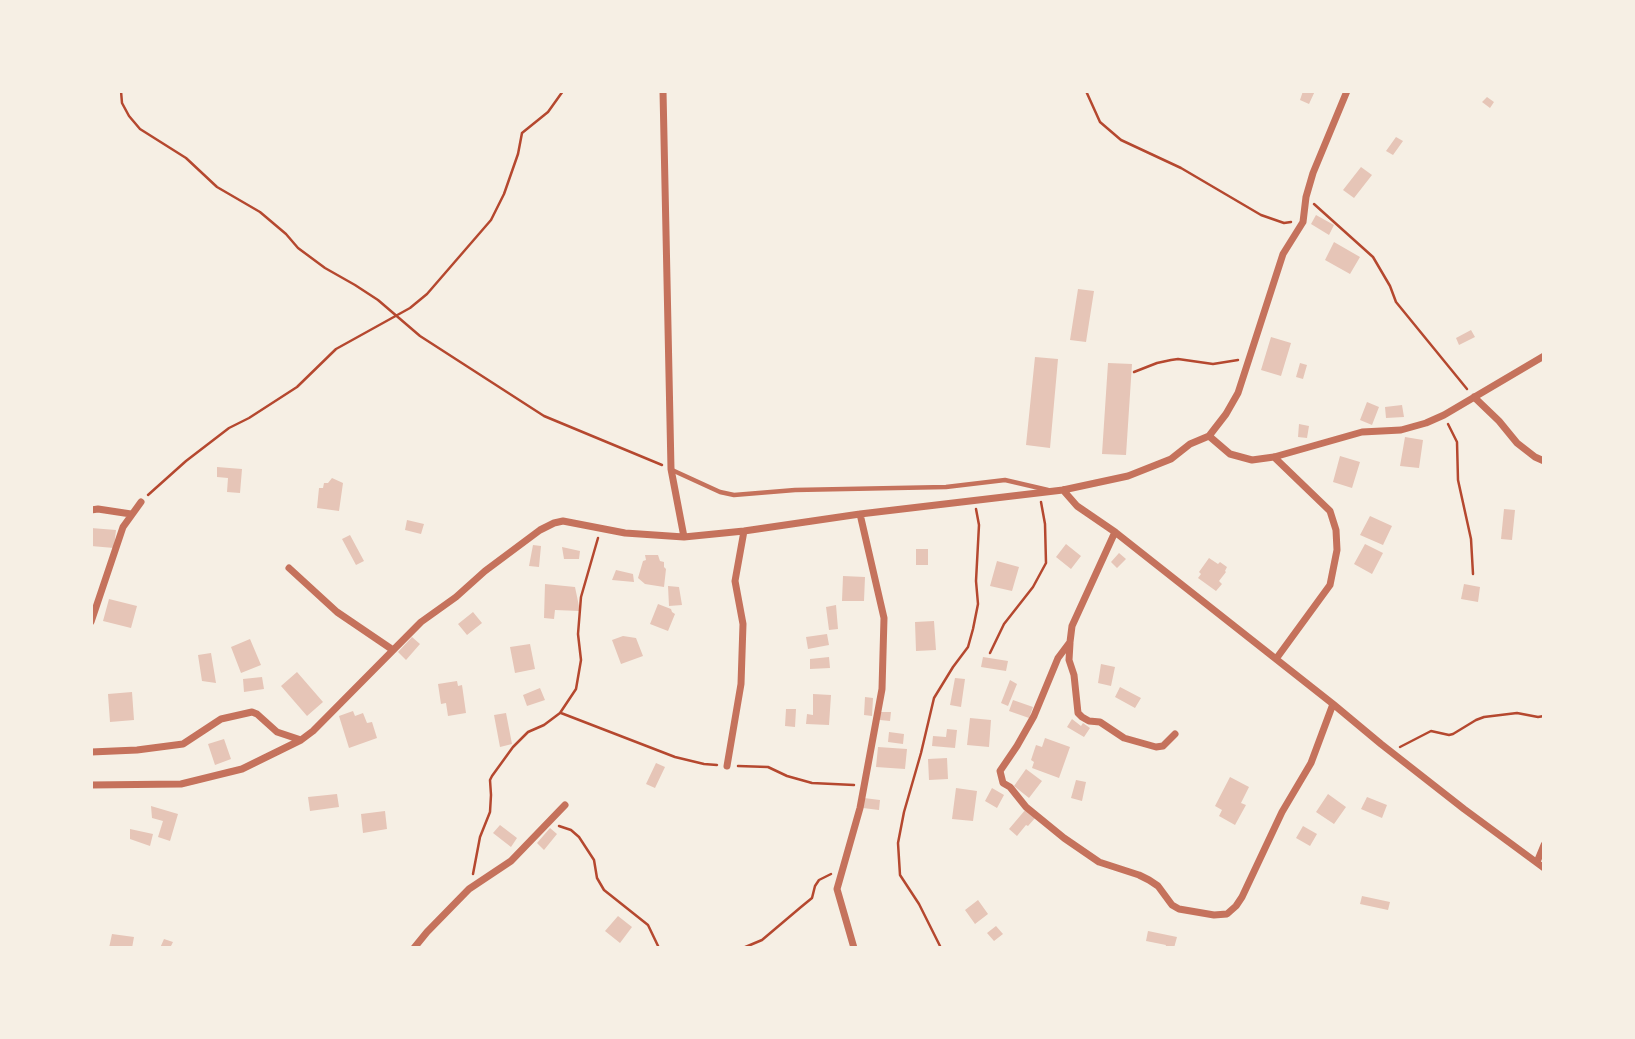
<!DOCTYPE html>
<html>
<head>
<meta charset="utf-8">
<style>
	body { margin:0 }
	#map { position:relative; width:1635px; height:1039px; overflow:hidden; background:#f6efe4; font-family:"Nunito Sans",sans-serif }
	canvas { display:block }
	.frame { position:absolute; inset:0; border:93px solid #f6efe4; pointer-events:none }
</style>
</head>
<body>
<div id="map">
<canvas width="1635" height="1039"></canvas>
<div class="frame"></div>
</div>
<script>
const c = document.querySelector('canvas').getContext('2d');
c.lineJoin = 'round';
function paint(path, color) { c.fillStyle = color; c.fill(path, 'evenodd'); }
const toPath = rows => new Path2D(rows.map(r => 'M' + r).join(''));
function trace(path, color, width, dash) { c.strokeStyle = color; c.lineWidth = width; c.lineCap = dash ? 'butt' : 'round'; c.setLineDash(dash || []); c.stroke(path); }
paint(toPath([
	[1303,91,1315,91,1309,104,1300,100],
	[1487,97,1494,102,1490,108,1482,102],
	[1396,137,1403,141,1393,155,1386,151],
	[1361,167,1372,175,1354,198,1343,190],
	[1316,215,1334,225,1329,235,1311,224],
	[1334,242,1360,257,1350,274,1325,260],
	[1078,289,1094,291,1086,342,1070,340],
	[1471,330,1475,337,1459,345,1456,338],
	[1271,337,1291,343,1281,376,1261,370],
	[1035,357,1058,359,1050,448,1026,445],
	[1108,363,1132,364,1126,455,1102,454],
	[1300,363,1307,365,1303,379,1296,377],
	[1367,402,1379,407,1372,425,1360,420],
	[1402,405,1404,417,1386,418,1385,407],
	[1299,424,1309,426,1307,438,1298,437],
	[1405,437,1423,440,1419,468,1400,466],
	[1340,456,1360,462,1352,488,1333,482],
	[217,467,242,469,240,493,227,492,228,478,217,477],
	[332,478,343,483,339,511,317,508,319,488,323,488,324,483,328,483],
	[1504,509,1515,510,1512,540,1501,539],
	[1370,516,1392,526,1383,545,1360,535],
	[407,520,424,524,421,534,405,530],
	[91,528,116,530,114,548,91,546],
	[350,535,364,561,356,565,342,539],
	[1066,544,1081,556,1071,569,1056,557],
	[1365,544,1383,553,1372,574,1354,564],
	[533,545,541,546,539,567,529,566],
	[562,547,580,551,579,559,564,559],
	[916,549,928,549,928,565,916,565],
	[1119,553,1126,559,1117,568,1111,562],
	[645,555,658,555,660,561,664,562,664,567,666,569,664,587,645,584,638,578,643,561,646,560],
	[1209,558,1218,564,1220,562,1227,567,1225,571,1226,572,1219,581,1222,584,1216,591,1198,578,1201,574,1199,572],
	[997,561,1019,567,1012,591,990,586],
	[616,570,633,574,634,582,612,580],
	[843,576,865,577,864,601,842,601],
	[545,584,575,587,580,611,555,610,554,619,544,618],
	[1464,584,1480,587,1478,602,1461,599],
	[668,586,679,587,682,605,669,606],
	[109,599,137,606,131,628,103,621],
	[658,604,671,609,672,612,675,614,668,631,650,624],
	[836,605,838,629,829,630,826,607],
	[473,612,482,623,467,635,458,624],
	[934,621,936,650,916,651,915,622],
	[827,634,829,645,808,649,806,637],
	[623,636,636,638,643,656,621,664,612,640],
	[412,637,420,644,406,660,398,652],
	[250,639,261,665,241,673,231,647],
	[530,644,535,669,515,673,510,647],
	[211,653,216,683,202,681,198,655],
	[829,657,830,668,810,669,810,659],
	[983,657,1008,661,1006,671,981,667],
	[1101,664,1115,667,1111,686,1098,683],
	[297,672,323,702,307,716,281,686],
	[262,677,264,689,244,692,243,679],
	[955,678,965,679,961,707,950,705],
	[1010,680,1017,684,1008,706,1001,703],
	[457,681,458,686,462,685,466,713,448,716,446,703,441,704,438,684],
	[1120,687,1141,698,1135,708,1115,697],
	[540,688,545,700,527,706,523,695],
	[132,692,134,720,110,722,108,694],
	[813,694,831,695,829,725,806,724,807,714,813,715],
	[865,697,873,698,872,716,864,715],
	[1013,700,1033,707,1029,718,1009,711],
	[786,709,796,709,795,727,785,726],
	[353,711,355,716,363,713,367,723,372,722,377,738,349,748,339,716],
	[880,712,891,712,890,721,880,720],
	[506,713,512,744,500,747,494,715],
	[970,718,991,720,989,747,967,745],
	[1072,719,1081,726,1083,723,1090,728,1084,737,1067,727],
	[947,729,957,730,955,748,932,746,933,736,946,737],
	[889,732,904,734,903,744,888,742],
	[1045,738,1070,747,1059,778,1032,768,1034,762,1031,760,1036,745,1042,747],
	[224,739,231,759,215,765,208,744],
	[878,747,907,749,905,769,876,767],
	[947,758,948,779,929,780,928,759],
	[656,763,665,767,655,788,646,784],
	[1026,769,1042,781,1029,798,1014,786],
	[1230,777,1249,787,1241,803,1246,805,1235,825,1219,816,1222,810,1215,806],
	[1076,780,1086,782,1082,801,1071,798],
	[956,788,977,791,973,821,952,819],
	[992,788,1004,795,997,808,985,801],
	[337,794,339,807,310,811,308,797],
	[1328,794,1346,807,1334,824,1316,812],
	[1367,797,1387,805,1382,818,1361,809],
	[864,798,880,800,879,810,863,808],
	[151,806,178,814,170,841,158,837,163,821,152,818],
	[1026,809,1036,817,1028,826,1026,825,1017,836,1009,829],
	[385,811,387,829,363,833,361,814],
	[500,825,517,838,511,847,493,833],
	[1303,826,1317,834,1310,846,1296,838],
	[550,828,557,834,544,850,537,843],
	[130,829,153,834,150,846,130,839],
	[1362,896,1390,902,1388,910,1360,904],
	[978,900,988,914,975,924,965,910],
	[618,916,632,927,620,943,605,931],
	[996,926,1003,934,994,941,987,933],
	[1148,931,1177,937,1174,948,1165,948,1166,945,1146,941],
	[112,934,134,937,132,948,109,948],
	[164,939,173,942,170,948,160,948]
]), '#e6c5b7');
trace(toPath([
	[121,91,122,103,129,116,140,129,186,158,217,187,260,212,286,234,298,248,325,268,355,285,378,300,420,336,544,416,662,465],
	[1086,91,1100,122,1121,140,1181,168,1261,215,1284,223,1291,222],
	[1314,204,1373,257,1390,286,1396,302,1467,389],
	[1134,372,1157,363,1171,360,1178,359,1213,364,1238,360],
	[1448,424,1457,442,1458,480,1471,539,1473,574],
	[148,495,186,461,229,428,249,418,297,387,336,349,410,308,427,294,491,220,504,194,518,154,522,133,548,112,563,91],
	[990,653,1004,624,1033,587,1046,563,1045,524,1041,502],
	[561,713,675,757,704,764,717,765],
	[1400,747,1431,731,1449,735,1453,734,1476,720,1484,717,1517,713,1538,717,1544,716],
	[738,766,768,767,787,776,812,783,854,785],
	[559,826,571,830,579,837,594,860,597,878,604,890,648,925,659,948],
	[473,874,480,837,490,812,491,795,490,780,492,776,513,747,528,732,544,725,560,713,576,689,581,660,578,634,581,597,598,538],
	[743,948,762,940,801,907,812,898,815,886,819,880,831,874],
	[941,948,919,904,900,875,898,843,904,812,921,753,934,698,953,667,968,647,973,629,978,604,976,581,979,525,976,509]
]), '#b5482f', 2.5);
trace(toPath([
	[672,470,720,492,734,495,795,490,946,487,1005,480,1048,490]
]), '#c5725c', 4.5);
trace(toPath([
	[663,91,671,469,684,537],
	[1474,397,1499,421,1517,443,1535,457,1544,461],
	[1209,436,1230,454,1252,460,1274,457,1362,432,1401,430,1426,423,1444,415,1544,356],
	[1274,457,1330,511,1336,530,1337,550,1330,585,1276,659],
	[1063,490,1077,506,1115,532,1333,704,1381,744,1464,809,1544,868],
	[91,510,98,509,131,514],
	[1115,532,1072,626,1070,642,1058,658,1034,716,1017,746,1000,771,1003,783,1010,787,1026,807,1064,838,1099,862,1139,875,1149,880,1158,886,1172,905,1179,909,1214,915,1227,914,1236,906,1242,897,1282,812,1311,763,1333,704],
	[289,568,337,612,393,650],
	[91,622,123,527,141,502],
	[1070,643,1069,660,1074,675,1078,713,1082,717,1089,721,1100,722,1124,738,1156,747,1163,746,1175,734],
	[91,752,137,750,183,744,221,719,252,712,257,714,277,732,301,740],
	[727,766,741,684,743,624,735,581,744,531],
	[91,785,181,784,242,769,301,740,313,731,421,622,456,597,485,571,540,530,554,523,563,521,625,533,684,537,744,531,860,514,1063,490,1128,476,1171,459,1190,444,1209,436,1226,414,1238,393,1283,254,1303,222,1306,197,1313,173,1347,91],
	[1537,862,1544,845],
	[414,948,427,932,469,889,511,861,565,805],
	[854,948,837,889,860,808,882,689,884,618,860,514]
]), '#c5725c', 7);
</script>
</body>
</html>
